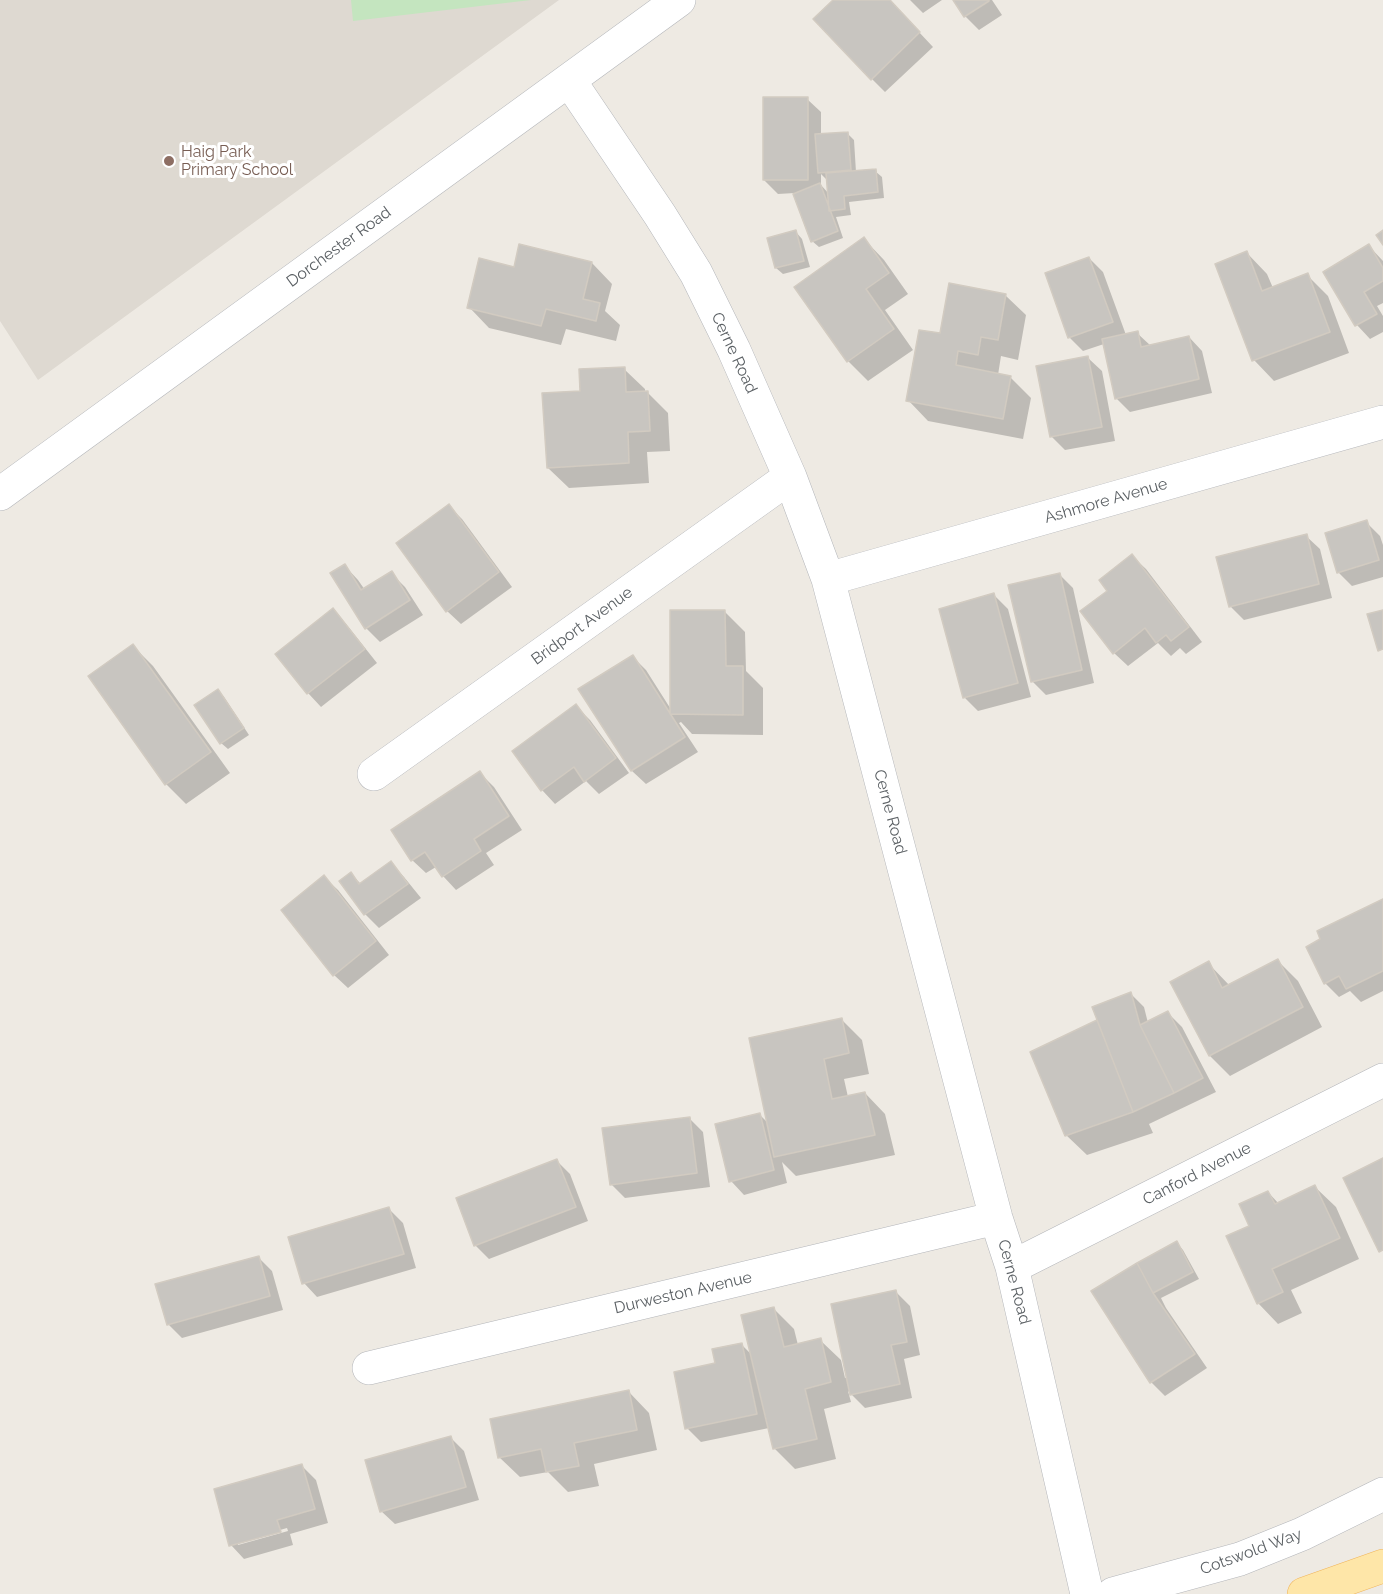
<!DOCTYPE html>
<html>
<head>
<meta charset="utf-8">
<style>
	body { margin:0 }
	canvas { display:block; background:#eeeae3 }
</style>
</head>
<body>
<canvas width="1383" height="1594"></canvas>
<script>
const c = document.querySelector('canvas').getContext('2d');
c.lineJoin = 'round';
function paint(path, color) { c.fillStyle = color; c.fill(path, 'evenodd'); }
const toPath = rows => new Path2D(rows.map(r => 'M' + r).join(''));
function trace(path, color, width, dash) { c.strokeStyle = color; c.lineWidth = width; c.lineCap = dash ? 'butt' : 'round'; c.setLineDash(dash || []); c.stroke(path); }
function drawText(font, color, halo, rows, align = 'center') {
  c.font = font + ' Raleway,sans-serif'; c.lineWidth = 6; c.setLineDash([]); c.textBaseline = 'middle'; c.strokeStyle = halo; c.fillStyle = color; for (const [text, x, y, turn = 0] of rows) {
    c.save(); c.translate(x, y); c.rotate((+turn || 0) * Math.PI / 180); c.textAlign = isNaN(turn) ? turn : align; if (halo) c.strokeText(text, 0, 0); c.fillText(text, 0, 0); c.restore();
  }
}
paint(toPath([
	[0,0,559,0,38,380,0,321]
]), '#ded9d1');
paint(toPath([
	[351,0,531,0,353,21]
]), '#c4e5bf');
paint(toPath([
	[835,0,889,0,933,47,885,92,872,79],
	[910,0,942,0,923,13],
	[955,0,992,0,1002,15,979,30,965,16],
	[807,99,821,112,821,135,847,133,854,140,856,172,875,171,882,177,884,198,849,202,851,215,836,217,843,238,819,247,812,241,795,193,778,194,764,180],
	[821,174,826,179,828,179,829,194,821,185],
	[796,232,802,239,810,267,783,274,776,268],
	[864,239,884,260,908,294,885,310,913,350,868,381,848,361],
	[1369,246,1383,261,1383,303,1377,306,1383,316,1383,332,1370,339,1357,325,1325,272],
	[1247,253,1267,274,1273,288,1307,275,1328,296,1349,353,1274,381,1254,360],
	[1089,258,1103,272,1126,335,1137,333,1151,346,1189,337,1202,351,1212,393,1130,412,1116,398,1104,344,1083,351,1070,338,1047,274],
	[592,263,612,284,605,311,620,325,616,341,566,329,561,345,489,328,469,307],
	[1005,295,1026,315,1018,360,1001,356,998,375,1010,377,1031,398,1023,439,928,421,908,400,941,335],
	[1088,358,1102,371,1115,441,1065,450,1051,436],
	[624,369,645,389,645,393,647,392,668,413,670,451,647,452,649,483,569,488,548,468],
	[449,506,462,519,512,587,461,624,447,611],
	[1366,522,1380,536,1383,545,1383,577,1352,586,1338,572],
	[1306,536,1320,549,1332,598,1244,620,1231,607],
	[1132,556,1146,569,1202,642,1186,654,1180,648,1171,656,1158,643,1128,666,1114,653,1109,591],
	[345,566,358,580,365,590,391,573,405,587,423,615,380,642,366,628],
	[1059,574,1073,588,1094,683,1046,695,1032,681],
	[994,595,1008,609,1031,697,978,711,965,698],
	[333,610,346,624,377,663,321,707,308,693],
	[725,612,745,632,746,671,763,688,763,735,692,734,681,722,679,723,698,752,646,784,632,771,580,689,632,656,646,670,672,711],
	[133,646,153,666,230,773,186,804,166,784],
	[218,691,224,697,249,735,228,749,221,743],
	[576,706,590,720,629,773,599,794,586,781,555,804,542,790],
	[480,773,494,787,522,830,486,853,494,865,456,890,443,876,436,867,426,873,412,860],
	[391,863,404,877,421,898,379,928,365,914,341,881,351,874,361,884],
	[324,877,338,890,389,955,348,988,334,975],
	[1383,901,1383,991,1361,1002,1350,991,1339,997,1325,983],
	[1278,961,1298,981,1322,1027,1230,1076,1210,1056,1172,983,1208,963,1230,986],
	[1130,993,1144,1007,1148,1023,1168,1013,1182,1027,1216,1092,1149,1124,1153,1133,1087,1155,1066,1135,1097,1022,1101,1027],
	[841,1019,862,1040,869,1074,844,1079,848,1097,865,1093,885,1114,895,1155,796,1176,782,1162,787,1183,744,1195,731,1181,760,1115,768,1123],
	[689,1118,703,1132,710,1187,625,1198,611,1184],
	[557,1161,570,1174,588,1221,489,1259,475,1245],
	[1315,1187,1336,1207,1359,1259,1291,1290,1302,1313,1278,1324,1258,1303,1251,1227,1268,1192,1279,1204],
	[389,1209,403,1223,416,1268,317,1297,304,1283],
	[1177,1243,1183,1250,1199,1279,1161,1298,1166,1308,1207,1368,1165,1396,1151,1382,1141,1269],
	[258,1257,272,1271,283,1310,182,1338,168,1324],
	[896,1292,910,1306,920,1355,904,1359,912,1398,865,1408,848,1391,851,1402,824,1409,836,1459,795,1469,774,1448,769,1428,701,1442,687,1428,717,1365,742,1345,752,1355,774,1309,794,1329,798,1345,820,1340,841,1360,845,1378,848,1377],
	[629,1392,649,1413,657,1450,594,1464,599,1486,568,1492,548,1472,520,1477,499,1457],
	[451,1438,464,1451,479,1500,395,1524,381,1511],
	[302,1466,316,1480,328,1523,290,1534,293,1545,244,1559,231,1545],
	[287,1528,288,1531,238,1545,238,1542]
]), '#0003');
const building = toPath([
	[833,0,890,0,920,32,871,80,813,19,833,0],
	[953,0,989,0,989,1,964,17,953,0],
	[763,97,808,97,808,180,763,180,763,97],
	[848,132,851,170,818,173,815,134,848,132],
	[876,169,878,192,844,196,845,209,829,211,826,173,876,169],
	[820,183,838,231,811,242,793,194,820,183],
	[796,230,804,261,775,268,767,238,796,230],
	[1383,230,1383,245,1376,235,1383,230],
	[864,237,889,273,866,289,894,329,847,362,794,287,864,237],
	[519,244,592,262,583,299,600,303,596,321,546,309,541,326,467,308,479,258,514,267,519,244],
	[1369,244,1383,268,1383,281,1364,292,1377,314,1355,326,1323,272,1369,244],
	[1247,251,1262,291,1308,273,1330,332,1252,361,1215,264,1247,251],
	[1089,257,1113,322,1068,338,1045,273,1089,257],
	[949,283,1006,294,998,340,981,337,978,355,958,351,956,365,1011,376,1003,419,906,401,919,330,940,333,949,283],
	[1138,331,1141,347,1189,336,1199,379,1115,399,1102,339,1138,331],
	[1088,356,1102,427,1050,437,1036,366,1088,356],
	[625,367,626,392,648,391,650,431,628,432,629,463,547,468,542,393,580,391,579,369,625,367],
	[449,504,499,572,446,612,396,543,449,504],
	[1367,520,1379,560,1337,573,1325,533,1367,520],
	[1307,534,1319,584,1229,607,1216,557,1307,534],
	[1132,554,1189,627,1171,641,1166,635,1156,643,1145,628,1113,654,1080,611,1107,591,1099,580,1132,554],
	[345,564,361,590,392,571,410,600,365,629,330,573,345,564],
	[1060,573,1082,670,1031,682,1008,585,1060,573],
	[994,593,1018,683,963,698,939,609,994,593],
	[333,608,365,649,307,694,275,654,333,608],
	[670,610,725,610,726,666,743,666,743,715,670,714,670,610],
	[1383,610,1383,649,1378,651,1367,614,1383,610],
	[133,644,211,752,165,785,88,676,133,644],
	[633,655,685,737,631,771,578,689,633,655],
	[218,689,244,728,220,744,194,705,218,689],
	[576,704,616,758,584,782,574,767,541,791,512,751,576,704],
	[480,771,509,816,474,839,481,851,442,877,425,852,411,861,391,830,480,771],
	[391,861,408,884,364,915,339,881,351,872,359,884,391,861],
	[324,875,376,941,333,976,281,910,324,875],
	[1383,899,1383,971,1346,989,1339,976,1324,984,1306,947,1320,939,1317,931,1383,899],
	[1278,959,1303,1007,1209,1056,1170,982,1209,961,1222,988,1278,959],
	[1131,992,1140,1025,1174,1093,1133,1112,1092,1007,1131,992],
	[1168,1011,1203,1078,1174,1093,1140,1025,1168,1011],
	[842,1018,849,1053,824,1059,832,1099,865,1092,875,1135,774,1157,749,1038,842,1018],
	[1097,1020,1133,1112,1065,1136,1030,1052,1097,1020],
	[760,1113,774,1170,729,1182,715,1124,760,1113],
	[690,1117,697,1173,610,1185,602,1128,690,1117],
	[1383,1158,1383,1250,1379,1252,1343,1178,1383,1158],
	[557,1159,576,1207,474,1246,456,1198,557,1159],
	[1315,1185,1340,1238,1272,1269,1283,1292,1257,1304,1226,1236,1249,1226,1239,1204,1268,1191,1275,1204,1315,1185],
	[389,1207,404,1254,302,1284,288,1237,389,1207],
	[1177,1241,1193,1272,1153,1293,1137,1263,1177,1241],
	[259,1256,270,1296,167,1325,155,1284,259,1256],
	[1137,1263,1153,1293,1195,1354,1150,1383,1091,1291,1137,1263],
	[896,1290,907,1342,891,1345,900,1384,850,1395,831,1304,896,1290],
	[774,1307,784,1347,821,1338,831,1382,805,1389,817,1439,773,1449,741,1315,774,1307],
	[742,1343,757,1414,685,1429,674,1372,715,1363,712,1349,742,1343],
	[629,1390,637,1430,574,1443,579,1466,546,1472,541,1449,498,1458,490,1419,629,1390],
	[451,1436,466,1487,380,1512,365,1460,451,1436],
	[302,1464,315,1509,277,1520,281,1532,229,1546,214,1489,302,1464]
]);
paint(building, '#c8c5c0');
trace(building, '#d2cbc1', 1.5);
const street = toPath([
	[569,80,660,215,696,273,734,350,790,477,828,579,996,1218,1012,1267,1087,1594],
	[0,494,679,0],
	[828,579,1383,422],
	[374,774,790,477],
	[1012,1267,1383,1080],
	[369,1368,996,1218],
	[1113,1594,1240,1559,1302,1534,1383,1494]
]);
const primary = toPath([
	[1304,1594,1383,1566]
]);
trace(street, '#b4b6ba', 34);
trace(primary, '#f0b45a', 34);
trace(street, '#fff', 33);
trace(primary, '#fee6a8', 33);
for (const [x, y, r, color] of [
	[169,161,6,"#8d6e63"]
]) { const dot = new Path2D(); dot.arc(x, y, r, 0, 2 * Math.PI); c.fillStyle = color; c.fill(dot); trace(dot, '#fff', 2); }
drawText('16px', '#785e54', '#fff', [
	["Haig Park",181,152],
	["Primary School",181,170]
], 'left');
drawText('16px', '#5b6064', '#fff', [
	["Dorchester Road",339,247,-36],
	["Cerne Road",734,353,65],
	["Ashmore Avenue",1106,501,-16],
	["Bridport Avenue",582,626,-36],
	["Cerne Road",890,812,75],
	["Canford Avenue",1197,1174,-27],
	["Cerne Road",1014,1282,75],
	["Durweston Avenue",683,1293,-13],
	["Cotswold Way",1251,1552,-20]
]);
</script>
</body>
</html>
